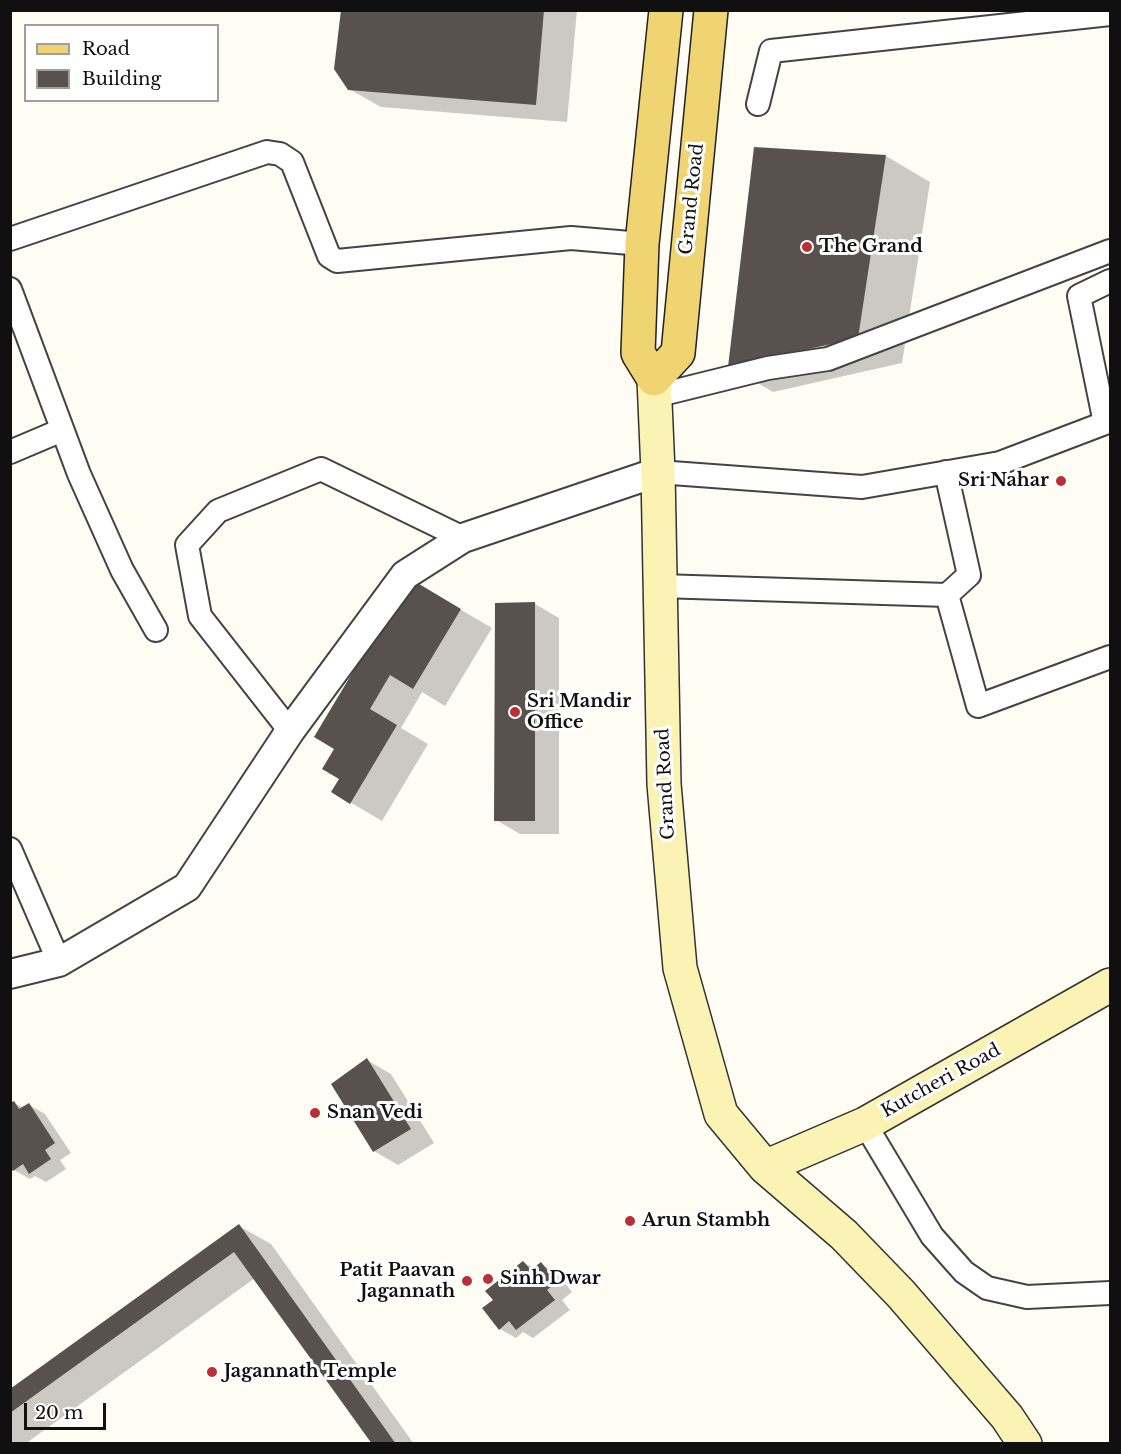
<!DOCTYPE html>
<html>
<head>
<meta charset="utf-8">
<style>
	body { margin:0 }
	#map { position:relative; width:1121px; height:1454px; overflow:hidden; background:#fefcf3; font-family:"Libre Baskerville",serif }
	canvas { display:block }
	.frame { position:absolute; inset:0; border:12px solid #101010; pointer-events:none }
	.legend { position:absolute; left:24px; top:24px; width:195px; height:78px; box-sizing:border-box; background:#fff; border:2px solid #9f9f9f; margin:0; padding:8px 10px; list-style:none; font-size:18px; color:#101010 }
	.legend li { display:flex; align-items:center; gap:12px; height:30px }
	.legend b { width:30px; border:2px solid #9f9f9f }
	.scale { position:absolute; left:24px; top:1403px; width:82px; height:27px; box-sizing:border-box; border:3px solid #101010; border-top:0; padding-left:8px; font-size:18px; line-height:21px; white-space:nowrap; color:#101010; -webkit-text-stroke:4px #fff; paint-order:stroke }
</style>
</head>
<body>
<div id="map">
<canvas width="1121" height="1454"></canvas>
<div class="frame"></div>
<ul class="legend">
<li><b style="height:8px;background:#f0d472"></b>Road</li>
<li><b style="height:16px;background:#58514d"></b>Building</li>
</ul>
<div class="scale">20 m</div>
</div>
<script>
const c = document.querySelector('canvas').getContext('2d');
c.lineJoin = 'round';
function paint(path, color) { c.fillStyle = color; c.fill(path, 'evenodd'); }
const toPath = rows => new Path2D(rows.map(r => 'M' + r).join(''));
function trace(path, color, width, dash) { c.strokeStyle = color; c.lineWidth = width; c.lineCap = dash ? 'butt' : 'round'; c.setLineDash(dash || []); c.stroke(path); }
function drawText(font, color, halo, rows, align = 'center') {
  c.font = font + ' "Libre Baskerville",serif'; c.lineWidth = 6; c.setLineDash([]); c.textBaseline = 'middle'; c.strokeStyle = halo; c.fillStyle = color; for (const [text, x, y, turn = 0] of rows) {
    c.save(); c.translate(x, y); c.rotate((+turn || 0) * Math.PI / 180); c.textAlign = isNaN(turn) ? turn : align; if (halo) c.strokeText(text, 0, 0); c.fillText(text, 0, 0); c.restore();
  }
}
paint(toPath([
	[343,10,577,10,567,122,381,107,349,89],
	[886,156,930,182,902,363,773,392,729,366],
	[410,580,492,628,445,706,422,692,401,728,428,744,382,821,333,792,341,778,336,748],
	[535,604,559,618,559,834,520,834,496,820],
	[367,1060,391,1074,434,1143,398,1165,374,1151],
	[14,1103,24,1108,29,1105,45,1114,71,1153,60,1160,66,1169,46,1182,35,1176,30,1179,14,1170],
	[239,1226,271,1244,414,1444,374,1444,255,1278,25,1444,10,1444,10,1391],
	[523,1262,535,1269,541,1264,557,1273,572,1292,562,1300,570,1310,533,1338,523,1332,516,1338,500,1329,495,1300]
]), '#0003');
paint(toPath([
	[341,10,544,10,536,105,348,90,334,69],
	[754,147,886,155,858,338,728,367],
	[409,578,461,609,413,689,390,675,370,709,397,725,350,804,331,792,339,779,322,769,334,749,314,737],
	[535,602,535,821,494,821,495,603],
	[367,1058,411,1129,373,1152,331,1084],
	[14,1101,19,1109,29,1103,55,1143,45,1150,51,1159,29,1174,23,1164,13,1171,10,1167,10,1103],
	[239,1224,396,1444,372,1444,234,1252,10,1413,10,1389],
	[523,1261,531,1270,541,1262,557,1282,547,1290,555,1300,516,1330,509,1321,499,1330,482,1308,493,1300,485,1291]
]), '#58514d');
const minor = toPath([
	[758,104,771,51,1110,14],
	[10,239,267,152,280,154,292,162,329,256,337,261,571,238,642,244],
	[10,289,79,474,122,570,156,630],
	[655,396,768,368,828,359,1110,251],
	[10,452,62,430],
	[658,472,862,487,1000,463,1105,423,1079,296,1110,281],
	[946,472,969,575,947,595,978,706,1110,657],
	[660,586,947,595],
	[290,731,200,616,187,545,218,511,321,469,463,538],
	[10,849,59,962],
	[865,1124,932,1236,964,1272,987,1288,1027,1297,1110,1293]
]);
const tertiary = toPath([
	[10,974,59,962,187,887,290,731,405,575,463,538,658,472]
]);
const secondary = toPath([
	[654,379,658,472,664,784,680,968,721,1114,765,1167,844,1235,901,1294,1007,1417,1025,1444],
	[765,1167,865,1124,1110,985]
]);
const primary = toPath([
	[666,10,642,244,638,353,654,379,678,353,711,10]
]);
trace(minor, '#434343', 26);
trace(tertiary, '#434343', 32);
trace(secondary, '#323232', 36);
trace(primary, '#212121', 36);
trace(minor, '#fff', 22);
trace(tertiary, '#fff', 28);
trace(secondary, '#faf3b3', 33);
trace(primary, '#f0d472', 33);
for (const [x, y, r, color] of [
	[807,247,6,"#b83033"],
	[1061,481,6,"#b83033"],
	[515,712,6,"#b83033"],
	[315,1113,6,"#b83033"],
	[630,1221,6,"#b83033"],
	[488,1279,6,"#b83033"],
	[467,1281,6,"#b83033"],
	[212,1372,6,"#b83033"]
]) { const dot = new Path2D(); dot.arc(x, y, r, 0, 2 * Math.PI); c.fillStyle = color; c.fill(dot); trace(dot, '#fff', 2); }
drawText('18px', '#101010', '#fff', [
	["Grand Road",692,199,-84],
	["Grand Road",666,784,-93],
	["Kutcheri Road",941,1081,-29]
]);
drawText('bold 18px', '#101010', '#fff', [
	["The Grand",819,247],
	["Sri Nahar",1049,481,"right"],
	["Sri Mandir",527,702],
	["Office",527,723],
	["Snan Vedi",327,1113],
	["Arun Stambh",642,1221],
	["Patit Paavan",455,1271,"right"],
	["Jagannath",455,1292,"right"],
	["Sinh Dwar",500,1279],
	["Jagannath Temple",224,1372]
], 'left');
</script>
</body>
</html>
